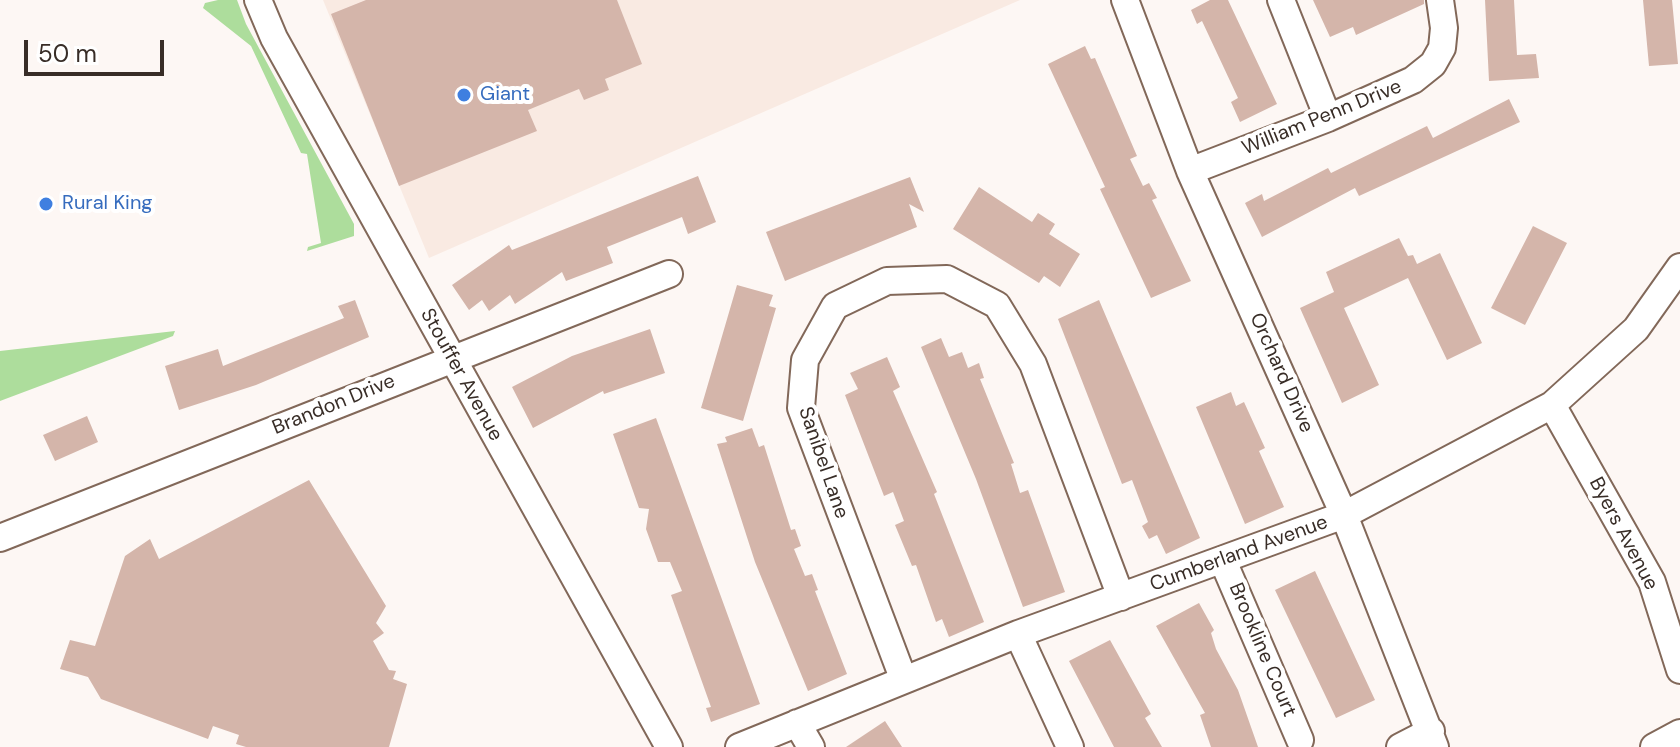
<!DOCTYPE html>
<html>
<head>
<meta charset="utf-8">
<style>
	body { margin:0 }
	#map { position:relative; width:1680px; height:747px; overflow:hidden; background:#fdf7f4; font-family:"DM Sans",sans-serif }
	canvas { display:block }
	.scale { position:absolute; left:24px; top:40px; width:140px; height:36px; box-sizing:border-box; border:4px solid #382d27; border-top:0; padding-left:10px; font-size:24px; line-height:28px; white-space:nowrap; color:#382d27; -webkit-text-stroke:6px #fff; paint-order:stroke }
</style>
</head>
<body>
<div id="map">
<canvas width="1680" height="747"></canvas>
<div class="scale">50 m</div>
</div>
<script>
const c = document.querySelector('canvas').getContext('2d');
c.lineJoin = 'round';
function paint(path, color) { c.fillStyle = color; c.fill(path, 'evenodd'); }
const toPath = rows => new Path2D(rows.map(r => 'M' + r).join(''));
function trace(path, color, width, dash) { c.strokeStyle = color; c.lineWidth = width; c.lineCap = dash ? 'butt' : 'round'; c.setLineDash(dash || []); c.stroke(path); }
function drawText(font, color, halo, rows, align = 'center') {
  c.font = font + ' "DM Sans",sans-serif'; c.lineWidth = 8; c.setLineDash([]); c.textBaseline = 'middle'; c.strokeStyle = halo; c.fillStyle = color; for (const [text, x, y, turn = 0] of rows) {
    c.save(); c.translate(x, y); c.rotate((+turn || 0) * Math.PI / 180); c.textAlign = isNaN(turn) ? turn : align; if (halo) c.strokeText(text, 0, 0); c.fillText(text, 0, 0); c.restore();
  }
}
paint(toPath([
	[323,0,1020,0,429,258]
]), '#f9eae2');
paint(toPath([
	[218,0,237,0,246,24,354,224,354,236,307,251,308,247,321,243,307,154,301,153,251,46,203,8,205,3],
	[175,331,173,336,0,401,0,351]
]), '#addd9c');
paint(toPath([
	[366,0,617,0,642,64,605,79,609,90,584,100,579,89,528,110,537,131,399,186,331,14],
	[1210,0,1228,0,1277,104,1240,122,1231,102,1238,98,1202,21,1197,24,1191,10],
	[1313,0,1424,0,1424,4,1356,35,1353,27,1330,37],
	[1485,0,1514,0,1517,55,1536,54,1539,78,1489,81],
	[1643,0,1672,0,1678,64,1649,66],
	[1085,46,1091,59,1095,58,1137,156,1130,159,1143,186,1149,183,1157,198,1152,200,1191,281,1151,298,1100,189,1105,187,1048,64],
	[1509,99,1520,122,1359,196,1355,188,1262,237,1245,203,1262,194,1264,201,1328,168,1331,173,1427,126,1433,138],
	[698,176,716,222,688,234,682,217,607,247,613,263,566,281,562,272,515,304,510,295,489,311,482,300,469,310,452,285,509,245,512,250],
	[910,177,924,212,909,204,917,227,785,281,766,232],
	[979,187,1032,222,1038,213,1055,224,1049,234,1080,254,1060,287,1044,276,1039,283,953,229],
	[1533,226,1567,243,1525,325,1491,308],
	[1399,238,1408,256,1413,255,1417,264,1440,253,1482,343,1447,360,1408,278,1344,308,1379,385,1342,403,1300,308,1334,292,1326,272],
	[737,285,773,295,769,306,776,308,743,421,701,408],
	[355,300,369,337,256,385,179,410,165,366,218,349,223,366,344,318,338,306],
	[1099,300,1200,538,1166,554,1157,535,1149,539,1142,526,1148,522,1132,480,1122,484,1058,319],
	[650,329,665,373,604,394,603,391,533,428,512,387,572,356],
	[941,338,949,357,962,352,968,368,979,363,984,378,980,379,1014,463,1011,464,1020,493,1028,490,1065,592,1023,607,976,479,921,347],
	[887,357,900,387,893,391,937,492,934,494,984,622,949,637,942,619,936,622,916,565,912,566,895,525,904,521,893,492,884,496,845,395,858,389,850,373],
	[1231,392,1236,406,1244,402,1265,448,1259,451,1284,507,1245,524,1196,407],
	[87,416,98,442,55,461,43,435],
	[656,418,760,704,711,722,706,708,711,707,671,595,682,591,670,562,658,562,646,529,649,509,639,508,613,434],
	[752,428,759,447,764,445,791,530,795,529,801,546,794,549,805,576,812,574,818,590,815,591,847,674,808,691,755,562,717,444,727,442,725,437],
	[309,480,386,606,376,623,384,633,373,641,389,670,396,671,393,679,407,684,389,747,246,747,236,744,239,735,213,726,208,739,101,699,88,677,60,669,70,640,95,646,125,556,150,539,159,559],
	[1315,571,1375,700,1336,718,1275,590],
	[1199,603,1214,630,1211,633,1216,649,1238,690,1258,747,1211,747,1200,715,1205,713,1156,626],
	[1110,640,1151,714,1145,718,1162,747,1114,747,1069,661],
	[885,721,902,747,846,747]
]), '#d4b5aa');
const minor = toPath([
	[258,0,274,38,669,747],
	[1125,0,1190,171,1344,515,1435,747],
	[1281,0,1328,118],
	[1190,171,1328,118,1413,80,1433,64,1442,48,1444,28,1440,0],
	[1552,405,1652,582,1680,670],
	[0,538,669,274],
	[1223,561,1300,740],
	[1018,634,1070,747],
	[903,678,801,408,805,360,835,306,887,281,947,279,997,305,1033,364,1121,597],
	[797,723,811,747],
	[739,747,1018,634,1344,515,1552,405,1636,329,1680,267],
	[1400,747,1431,731],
	[1654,747,1680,733]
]);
trace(minor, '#826859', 30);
trace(minor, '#fff', 26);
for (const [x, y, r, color] of [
	[464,95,8,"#3f7fe0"],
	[46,204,8,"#3f7fe0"]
]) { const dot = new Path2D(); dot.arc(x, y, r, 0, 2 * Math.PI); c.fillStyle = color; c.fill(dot); trace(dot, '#fff', 3); }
drawText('20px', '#366cbe', '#fff', [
	["Giant",480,95],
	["Rural King",62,204]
], 'left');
drawText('20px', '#382d27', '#fff', [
	["William Penn Drive",1322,118,-22],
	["Orchard Drive",1281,373,66],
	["Stouffer Avenue",461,375,61],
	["Brandon Drive",334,405,-22],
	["Sanibel Lane",823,463,71],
	["Byers Avenue",1623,534,62],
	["Cumberland Avenue",1239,554,-20],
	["Brookline Court",1262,650,67]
]);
</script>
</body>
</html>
